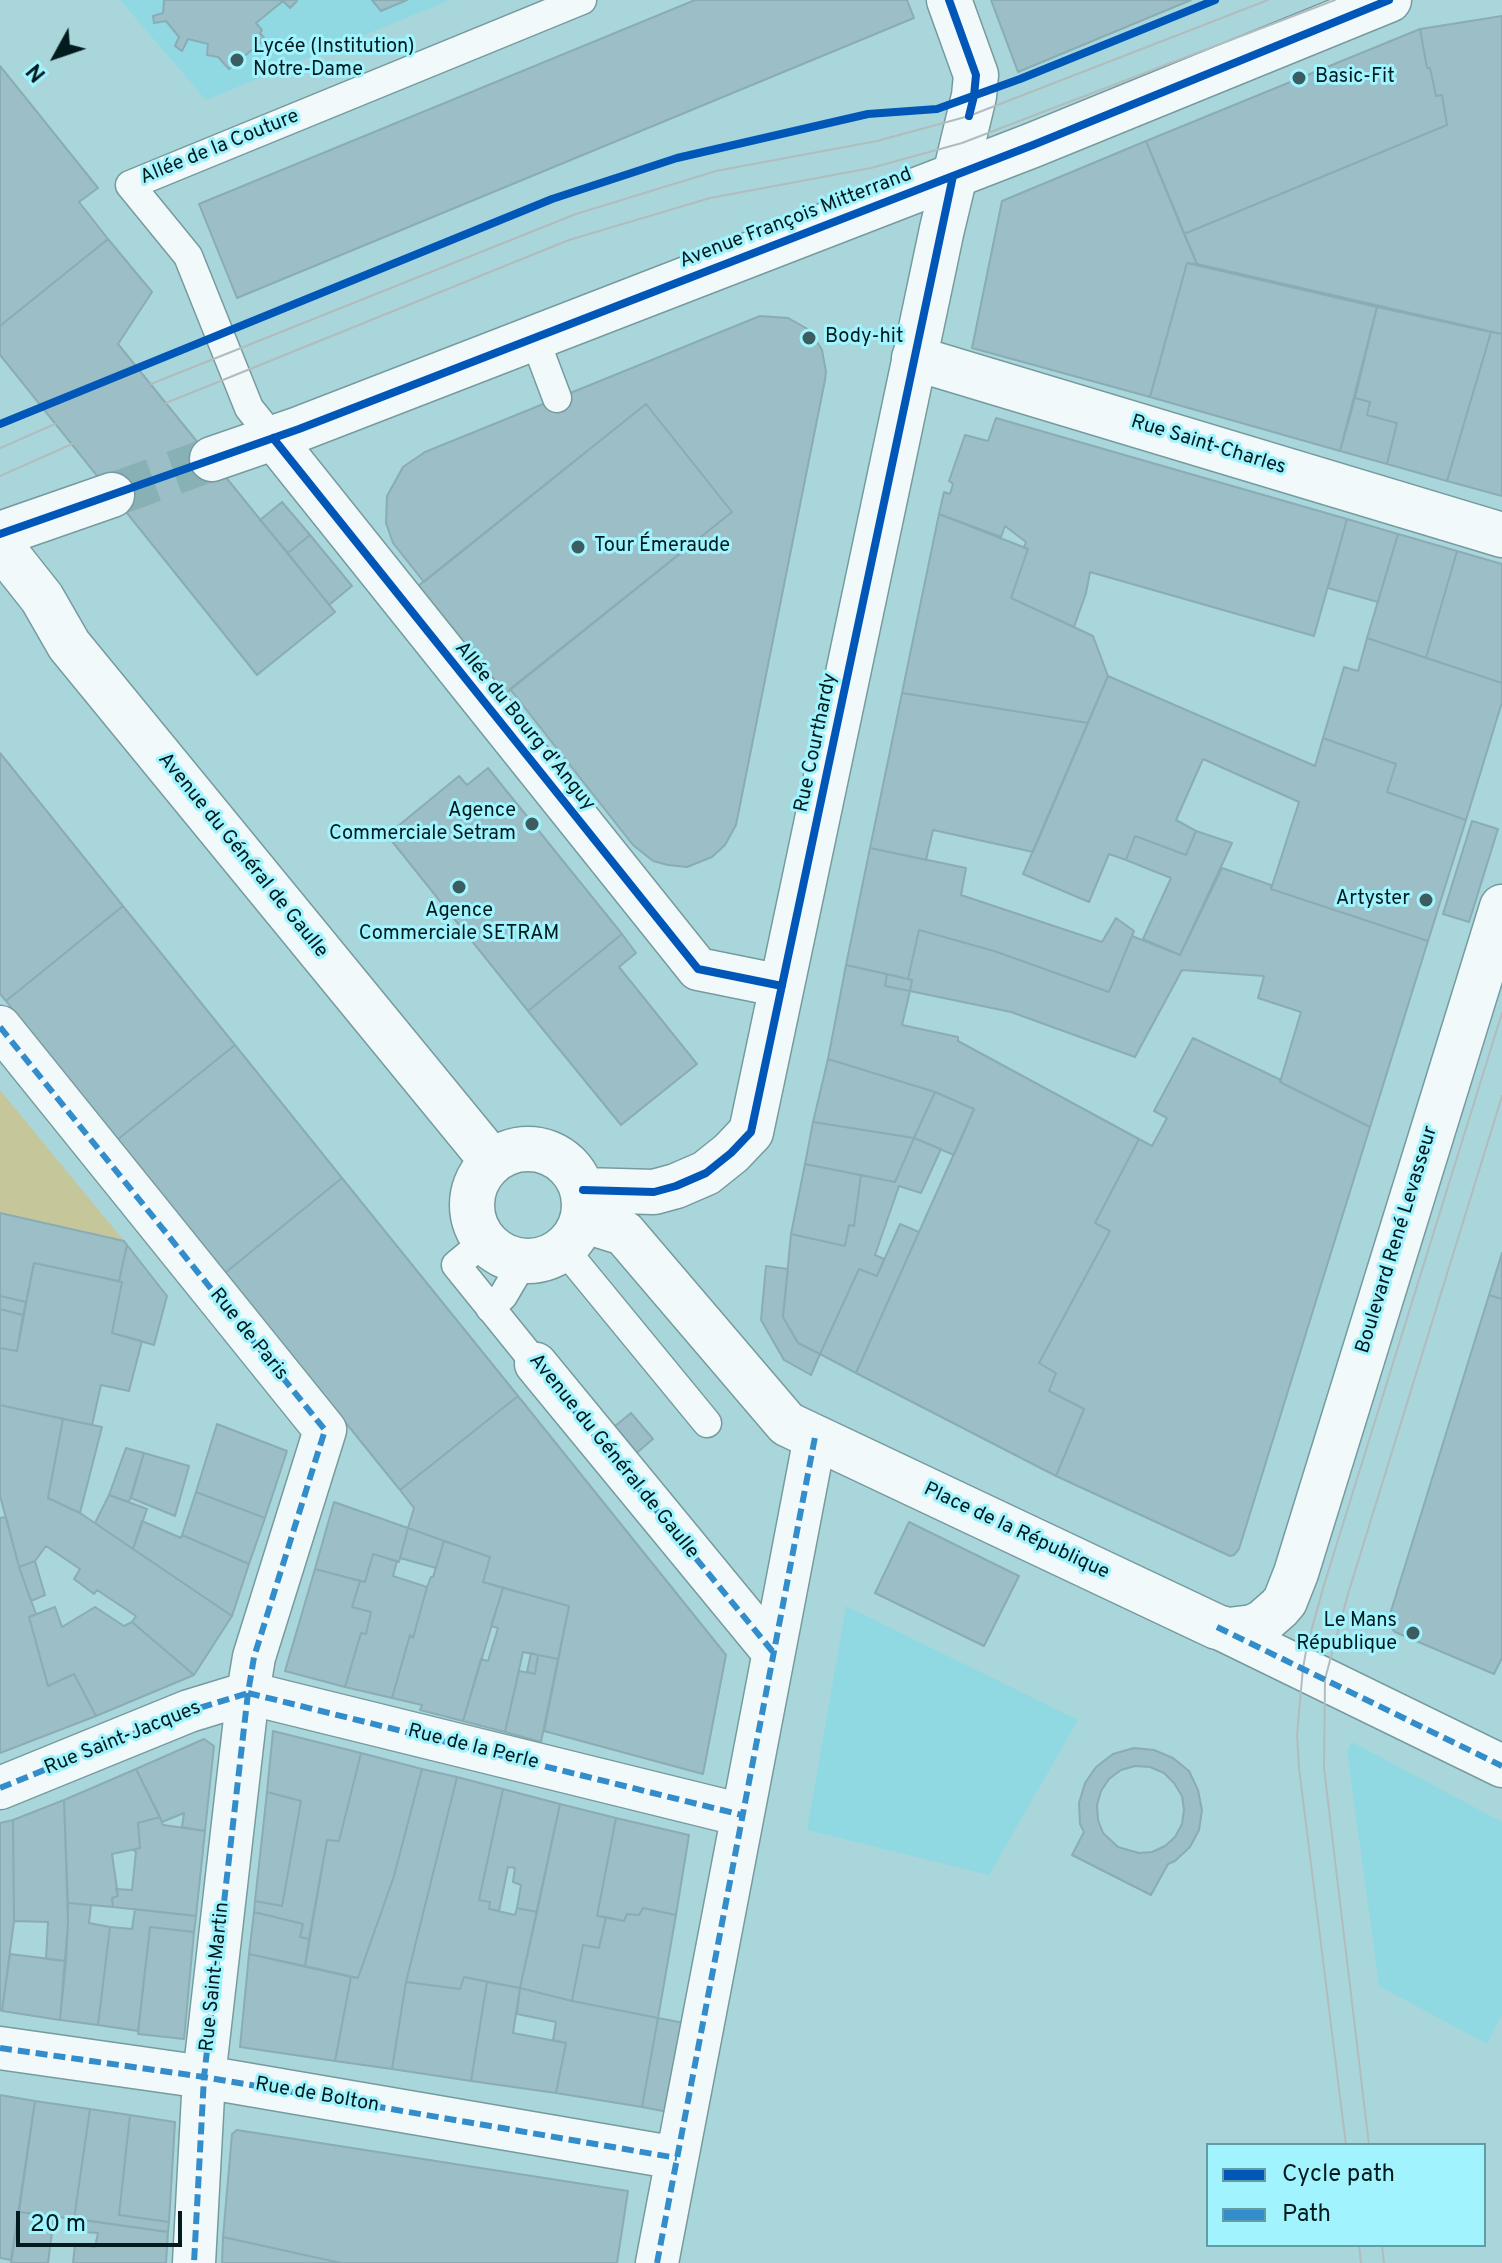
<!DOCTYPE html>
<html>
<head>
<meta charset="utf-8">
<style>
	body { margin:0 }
	#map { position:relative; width:1502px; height:2263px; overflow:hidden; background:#a9d6db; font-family:Overpass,sans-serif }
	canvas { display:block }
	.legend { position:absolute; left:1206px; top:2143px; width:280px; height:104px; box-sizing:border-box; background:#a1f4fe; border:2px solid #619da4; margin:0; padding:10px 14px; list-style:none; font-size:24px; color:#021b1e }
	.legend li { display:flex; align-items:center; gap:16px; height:40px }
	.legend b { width:40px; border:2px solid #619da4 }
	.north { position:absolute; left:16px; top:16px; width:80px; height:80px; -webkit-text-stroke:6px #a1f4fe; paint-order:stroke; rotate:230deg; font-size:22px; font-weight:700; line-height:32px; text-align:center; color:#021b1e }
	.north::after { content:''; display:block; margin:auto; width:28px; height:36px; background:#021b1e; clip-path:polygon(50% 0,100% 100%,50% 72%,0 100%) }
	.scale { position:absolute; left:16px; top:2211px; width:166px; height:36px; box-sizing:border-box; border:4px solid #021b1e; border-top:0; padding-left:10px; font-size:24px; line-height:28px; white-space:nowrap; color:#021b1e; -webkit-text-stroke:6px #a1f4fe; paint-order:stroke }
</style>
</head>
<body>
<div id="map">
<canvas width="1502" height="2263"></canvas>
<ul class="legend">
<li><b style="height:10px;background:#0057b8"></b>Cycle path</li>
<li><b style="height:10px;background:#338dca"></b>Path</li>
</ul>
<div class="north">N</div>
<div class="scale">20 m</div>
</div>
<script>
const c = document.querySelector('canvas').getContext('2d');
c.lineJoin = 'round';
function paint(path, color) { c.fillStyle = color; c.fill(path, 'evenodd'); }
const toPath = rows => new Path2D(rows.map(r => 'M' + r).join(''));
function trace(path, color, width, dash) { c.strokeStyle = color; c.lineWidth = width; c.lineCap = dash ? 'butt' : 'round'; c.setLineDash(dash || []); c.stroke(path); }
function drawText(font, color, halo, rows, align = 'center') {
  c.font = font + ' Overpass,sans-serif'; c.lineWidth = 6; c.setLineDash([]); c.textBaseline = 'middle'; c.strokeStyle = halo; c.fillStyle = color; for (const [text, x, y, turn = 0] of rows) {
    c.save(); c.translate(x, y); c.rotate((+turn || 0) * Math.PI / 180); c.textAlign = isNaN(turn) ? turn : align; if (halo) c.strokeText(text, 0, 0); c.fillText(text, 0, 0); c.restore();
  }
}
paint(toPath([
	[120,0,450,0,206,100],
	[846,1606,1078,1720,989,1875,807,1830],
	[1352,1742,1502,1822,1502,2014,1487,2044,1379,1986,1347,1751]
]), '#90d9e2');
paint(toPath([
	[0,1090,124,1241,0,1213]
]), '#c6c69b');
const building = toPath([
	[164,0,295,0,297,1,290,8,283,1,256,23,262,30,260,33,265,39,229,69,218,57,207,55,208,44,188,39,182,51,175,46,179,37,166,21,154,23,153,16,163,13,164,0],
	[372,0,407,0,381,11,372,0],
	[695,0,907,0,914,18,237,298,199,204,695,0],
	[991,0,1191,0,1018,72,991,0],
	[1502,16,1502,334,1197,264,1184,234,1447,125,1442,95,1436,96,1430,68,1427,68,1420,29,1502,16],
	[1420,29,1427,68,1430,68,1436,96,1442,95,1447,125,1184,234,1146,141,1420,29],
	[0,66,98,188,79,202,108,239,0,326,0,66],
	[1146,141,1197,264,1187,263,1150,397,972,348,1002,201,1146,141],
	[108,239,152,292,118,344,335,612,257,675,0,355,0,326,108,239],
	[1187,263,1377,307,1340,451,1150,397,1187,263],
	[1377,307,1491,332,1447,481,1387,464,1397,423,1367,415,1370,402,1355,398,1377,307],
	[760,316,788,318,806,328,813,335,822,350,826,372,825,380,736,825,725,845,712,857,687,867,668,865,653,861,633,845,510,689,732,512,646,404,424,582,393,543,386,523,387,496,403,467,425,452,760,316],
	[1491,332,1502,334,1502,496,1447,481,1491,332],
	[1355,398,1370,402,1367,415,1397,423,1387,464,1340,451,1355,398],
	[646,404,732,512,500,698,413,590,646,404],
	[996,418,1347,519,1314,636,1090,572,1086,593,1074,627,1011,598,1028,549,1024,547,1026,542,1005,526,1001,537,939,514,944,492,950,494,953,484,949,481,965,435,988,441,996,418],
	[282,502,310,535,288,553,260,520,282,502],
	[939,514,1028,549,1011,598,1093,636,1108,676,1088,723,902,693,939,514],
	[1347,519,1398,534,1378,602,1328,588,1347,519],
	[1398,534,1457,551,1426,658,1367,638,1398,534],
	[310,535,352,586,329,605,288,553,310,535],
	[1457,551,1502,564,1502,683,1426,658,1457,551],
	[1367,638,1502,683,1502,702,1466,820,1387,792,1396,764,1323,738,1344,667,1358,671,1367,638],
	[1108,676,1315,766,1323,738,1396,764,1387,792,1466,820,1428,941,1271,889,1299,802,1203,759,1176,820,1196,831,1186,855,1135,836,1126,860,1109,854,1089,902,1023,874,1108,676],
	[902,693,1088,723,1033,852,933,830,926,860,870,848,902,693],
	[0,753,123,906,6,1001,0,994,0,753],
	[488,768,622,934,528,1011,387,835,459,776,467,785,488,768],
	[1472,821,1498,829,1469,922,1443,914,1472,821],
	[1196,831,1232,843,1180,955,1143,939,1171,878,1126,860,1135,836,1186,855,1196,831],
	[870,848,966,868,961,895,1102,942,1116,918,1134,931,1109,992,994,951,919,930,908,979,846,965,870,848],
	[1222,868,1271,885,1271,889,1428,941,1370,1127,1280,1082,1301,1012,1258,998,1264,976,1182,970,1135,1057,1011,1012,910,991,912,980,908,979,919,930,994,951,1109,992,1132,936,1180,955,1222,868],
	[123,906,235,1045,117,1140,6,1001,123,906],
	[622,934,636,953,619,967,697,1064,621,1125,528,1011,622,934],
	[846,965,887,974,885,986,910,991,902,1025,958,1037,958,1041,1139,1139,1095,1223,1110,1231,1039,1363,1056,1373,1049,1391,1084,1409,1056,1476,856,1373,974,1109,935,1092,828,1059,846,965],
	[887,974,912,980,910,991,885,986,887,974],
	[1193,1038,1281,1080,1280,1082,1370,1127,1239,1549,1234,1555,1230,1556,1056,1476,1084,1409,1049,1391,1056,1373,1039,1363,1110,1231,1095,1223,1139,1139,1152,1146,1167,1118,1154,1111,1193,1038],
	[235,1045,342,1178,225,1273,117,1140,235,1045],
	[828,1059,935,1092,914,1138,813,1122,828,1059],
	[935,1092,974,1109,954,1155,914,1138,935,1092],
	[813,1122,914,1138,895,1182,805,1164,813,1122],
	[914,1138,941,1149,921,1193,899,1186,875,1255,884,1259,877,1276,859,1269,820,1354,798,1343,783,1317,791,1234,845,1246,849,1225,854,1226,861,1175,895,1182,914,1138],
	[805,1164,861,1175,854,1226,849,1225,845,1246,791,1234,805,1164],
	[342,1178,518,1396,400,1490,225,1273,342,1178],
	[0,1213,124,1241,127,1245,119,1281,34,1263,26,1302,0,1296,0,1213],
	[900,1224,919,1232,856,1373,820,1354,859,1269,877,1276,900,1224],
	[127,1245,167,1296,154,1345,112,1333,122,1282,119,1281,127,1245],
	[1502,1253,1502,1299,1489,1295,1502,1253],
	[34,1263,122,1282,112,1333,142,1341,129,1391,101,1385,92,1425,0,1405,0,1348,17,1351,34,1263],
	[766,1266,788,1269,783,1317,798,1343,820,1354,811,1375,784,1360,761,1320,766,1266],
	[1489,1295,1502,1299,1502,1658,1494,1674,1395,1632,1389,1625,1391,1611,1489,1295],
	[0,1296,26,1302,23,1315,0,1309,0,1296],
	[0,1309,23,1315,17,1351,0,1348,0,1309],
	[518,1396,726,1655,703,1774,544,1731,569,1606,483,1582,490,1557,408,1528,414,1508,400,1490,518,1396],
	[0,1405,63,1419,48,1498,80,1513,232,1616,194,1675,132,1622,136,1616,97,1590,94,1594,74,1579,80,1569,46,1546,35,1561,19,1567,0,1496,0,1405],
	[631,1413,653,1439,626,1462,604,1435,631,1413],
	[63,1419,102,1427,80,1513,48,1498,63,1419],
	[217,1424,287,1451,265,1518,196,1492,217,1424],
	[126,1448,144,1453,129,1502,109,1495,126,1448],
	[144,1453,189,1466,175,1516,131,1498,144,1453],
	[196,1492,265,1518,249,1564,182,1535,196,1492],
	[109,1495,147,1509,133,1549,95,1523,109,1495],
	[334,1502,408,1528,399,1562,373,1554,365,1582,315,1569,334,1502],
	[6,1517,19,1567,36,1614,29,1617,48,1686,74,1674,96,1716,0,1753,0,1518,6,1517],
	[142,1521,181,1538,182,1535,249,1564,232,1616,133,1549,142,1521],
	[909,1522,1019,1576,984,1646,875,1593,909,1522],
	[408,1528,444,1541,436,1568,400,1558,408,1528],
	[444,1541,490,1557,483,1582,503,1588,463,1721,420,1710,422,1705,392,1698,410,1635,413,1638,427,1587,431,1577,433,1577,444,1541],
	[373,1554,397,1561,393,1576,427,1587,413,1638,410,1635,392,1698,345,1687,361,1633,366,1634,371,1612,352,1607,360,1581,365,1582,373,1554],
	[35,1561,45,1595,31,1601,19,1567,35,1561],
	[315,1569,360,1581,352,1607,371,1612,366,1634,361,1633,345,1687,285,1671,315,1569],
	[503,1588,569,1606,558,1659,523,1652,505,1732,463,1721,481,1659,488,1661,498,1628,491,1626,503,1588],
	[55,1607,62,1627,95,1607,124,1626,132,1622,194,1675,96,1716,74,1674,48,1686,29,1617,55,1607],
	[531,1653,538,1655,535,1674,527,1672,531,1653],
	[538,1655,558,1659,541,1742,505,1732,519,1671,535,1674,538,1655],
	[273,1731,361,1753,339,1841,327,1840,309,1939,300,1937,303,1924,254,1912,255,1901,282,1906,301,1801,267,1792,273,1731],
	[204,1739,214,1746,205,1831,182,1827,184,1813,162,1822,136,1769,204,1739],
	[1134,1748,1154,1750,1173,1758,1189,1771,1198,1790,1202,1810,1199,1830,1190,1847,1175,1861,1168,1864,1151,1895,1072,1855,1084,1832,1080,1824,1079,1803,1085,1783,1096,1767,1113,1754,1134,1748],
	[1135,1766,1150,1767,1164,1773,1174,1783,1182,1796,1184,1810,1182,1824,1175,1837,1165,1846,1152,1852,1139,1853,1118,1847,1103,1833,1098,1820,1097,1805,1101,1791,1109,1779,1121,1770,1135,1766],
	[361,1753,422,1769,394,1876,358,1978,305,1966,327,1840,339,1841,361,1753],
	[136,1769,160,1817,138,1823,140,1848,112,1854,118,1896,112,1898,113,1907,68,1903,64,1800,136,1769],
	[422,1769,457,1777,406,1982,392,2069,335,2061,351,1977,358,1978,394,1876,422,1769],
	[457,1777,503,1789,479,1900,490,1902,489,1909,515,1915,517,1908,537,1912,520,1988,464,1977,460,1989,406,1982,457,1777],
	[503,1789,560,1804,537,1912,517,1908,521,1885,513,1882,515,1868,508,1867,499,1911,489,1909,490,1902,479,1900,503,1789],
	[267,1792,301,1801,282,1906,255,1901,267,1792],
	[64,1800,68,1922,66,1961,46,1959,48,1922,14,1921,13,1820,64,1800],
	[560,1804,616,1818,597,1916,606,1917,599,1948,583,1945,572,2001,520,1988,560,1804],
	[160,1817,163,1825,205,1831,196,1916,113,1907,112,1898,118,1896,116,1889,132,1890,136,1852,133,1850,140,1848,138,1823,160,1817],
	[616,1818,689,1835,676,1915,643,1908,639,1915,627,1914,624,1921,597,1916,616,1818],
	[13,1820,14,1921,2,2011,0,2010,0,1823,13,1820],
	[68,1903,91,1905,89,1923,110,1927,98,2025,60,2020,68,1922,68,1903],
	[643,1908,676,1915,658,2018,572,2001,583,1945,599,1948,606,1917,624,1921,627,1914,639,1915,643,1908],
	[135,1909,196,1916,194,1932,150,1927,138,2031,98,2025,110,1927,132,1929,135,1909],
	[254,1912,303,1924,300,1937,309,1939,305,1966,249,1954,254,1912],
	[150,1927,194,1932,184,2039,138,2034,150,1927],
	[10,1954,66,1961,60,2020,2,2011,10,1954],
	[249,1954,351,1977,335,2061,240,2047,249,1954],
	[464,1977,487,1982,471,2081,392,2069,406,1982,460,1989,464,1977],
	[487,1982,520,1988,513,2033,566,2043,556,2093,471,2081,487,1982],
	[520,1988,572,2001,658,2018,642,2107,556,2093,566,2043,553,2040,556,2022,517,2014,520,1988],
	[658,2018,689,2024,673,2113,642,2107,658,2018],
	[0,2095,35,2101,11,2260,0,2258,0,2095],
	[35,2101,90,2109,74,2219,19,2212,35,2101],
	[90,2109,130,2115,119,2215,169,2222,168,2232,74,2219,90,2109],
	[130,2115,175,2122,169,2222,119,2215,130,2115],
	[237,2130,628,2191,617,2263,341,2263,223,2237,232,2134,237,2130],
	[19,2212,54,2216,48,2263,11,2263,19,2212],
	[84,2220,168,2232,166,2263,73,2263,75,2244,95,2247,98,2233,82,2232,84,2220],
	[223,2237,341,2263,222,2263,223,2237]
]);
paint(building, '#9cbec6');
trace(building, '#8aacb4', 2);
trace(toPath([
	[112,495,212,459]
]), '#88b1b5', 44, [44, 22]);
const service = toPath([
	[534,337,557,398],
	[273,438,249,408,188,256,130,185,582,0],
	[485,1241,456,1265,536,1364],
	[564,1249,707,1423],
	[490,1308,503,1296,516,1274,518,1261]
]);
const pedestrian = toPath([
	[273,438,698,969,782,986],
	[0,1027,325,1430,254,1657,248,1693,204,2077,194,2263],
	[536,1364,773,1652],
	[1217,1627,1502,1766],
	[248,1693,742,1815],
	[0,1788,189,1711,248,1693],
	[0,2048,204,2077,677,2158],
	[657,2263,815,1437]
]);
const minor = toPath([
	[914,358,1502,535],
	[0,545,42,598,69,645,492,1161],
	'472 1205a56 56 0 1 1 112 0a56 56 0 1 1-112 0Z',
	[583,1190,654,1192,676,1186,706,1173,731,1153,751,1132,942,229,974,96,976,75,949,0],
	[582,1220,624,1233,787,1424,1217,1627,1229,1630,1253,1627,1263,1622,1279,1608,1285,1601,1296,1573,1502,907]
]);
const secondary = toPath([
	[212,459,299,429,1033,145,1389,0],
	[0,534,112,495]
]);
trace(service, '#769b9f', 31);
trace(pedestrian, '#769b9f', 45);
trace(minor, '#769b9f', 47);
trace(secondary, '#769b9f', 47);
trace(service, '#f2f9fa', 28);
trace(pedestrian, '#f2f9fa', 42);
trace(minor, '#f2f9fa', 44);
trace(secondary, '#f2f9fa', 44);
trace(toPath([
	[151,384,576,214,716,171,877,141,969,116,1268,0],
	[166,403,569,240,710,198,871,168,962,143,1335,0],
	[0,448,55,424],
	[0,476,72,444],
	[1346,2145,1299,1768,1297,1735,1303,1668,1307,1646,1324,1585,1502,1013],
	[1369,2145,1324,1768,1325,1679,1348,1594,1502,1096],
	[1359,2245,1361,2263],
	[1382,2245,1384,2263]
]), '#b1bcbe', 2);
trace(toPath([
	[0,1027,325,1430,254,1657,248,1693,204,2077,194,2263],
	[536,1364,773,1652],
	[1217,1627,1502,1766],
	[248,1693,742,1815],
	[0,1788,189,1711,248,1693],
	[0,2048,204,2077,677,2158],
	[657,2263,815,1437]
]), '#338dca', 6, [12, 6]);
trace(toPath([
	[949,0,976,75,974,96,969,116],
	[0,424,552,199,677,158,868,114,937,109,1020,79,1215,0],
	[273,438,698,969,782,986],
	[0,534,299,429,1033,145,1389,0],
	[583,1190,654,1192,676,1186,706,1173,731,1153,751,1132,953,176]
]), '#0057b8', 8);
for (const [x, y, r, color] of [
	[237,60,8,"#3c5c60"],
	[1299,78,8,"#3c5c60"],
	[809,338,8,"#3c5c60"],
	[578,547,8,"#3c5c60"],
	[532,824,8,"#3c5c60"],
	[459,887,8,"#3c5c60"],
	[1426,900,8,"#3c5c60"],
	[1413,1633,8,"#3c5c60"]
]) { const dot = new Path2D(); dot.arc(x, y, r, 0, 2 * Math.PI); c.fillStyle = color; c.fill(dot); trace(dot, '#a1f4fe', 3); }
drawText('20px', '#021b1e', '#a1f4fe', [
	["Lycée (Institution)",253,48],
	["Notre-Dame",253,71],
	["Basic-Fit",1315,78],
	["Body-hit",825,338],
	["Tour Émeraude",594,547],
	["Agence",516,812,"right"],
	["Commerciale Setram",516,835,"right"],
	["Artyster",1410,900,"right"],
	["Agence",459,912,"center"],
	["Commerciale SETRAM",459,935,"center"],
	["Le Mans",1397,1622,"right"],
	["République",1397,1645,"right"]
], 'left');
drawText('20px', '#021b1e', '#a1f4fe', [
	["Allée de la Couture",220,148,-22],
	["Avenue François Mitterrand",796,219,-21],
	["Rue Saint-Charles",1208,446,17],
	["Allée du Bourg d'Anguy",524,727,51],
	["Rue Courthardy",817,743,-78],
	["Avenue du Général de Gaulle",242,856,51],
	["Boulevard René Levasseur",1398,1240,-73],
	["Rue de Paris",248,1335,51],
	["Avenue du Général de Gaulle",613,1457,51],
	["Place de la République",1016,1532,25],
	["Rue Saint-Jacques",123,1739,-22],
	["Rue de la Perle",473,1748,14],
	["Rue Saint-Martin",216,1977,-84],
	["Rue de Bolton",317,2096,10]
]);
</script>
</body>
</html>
